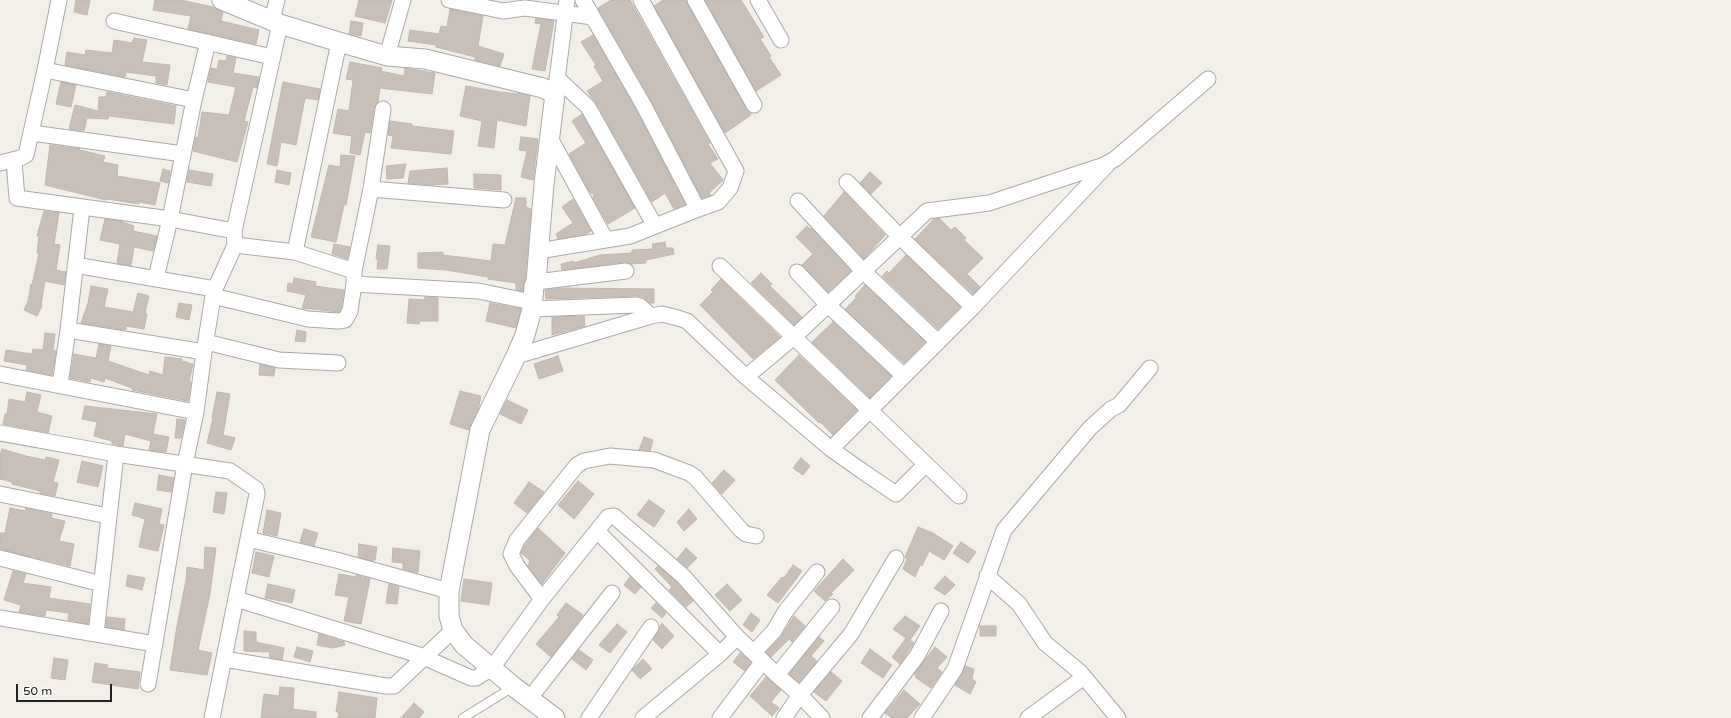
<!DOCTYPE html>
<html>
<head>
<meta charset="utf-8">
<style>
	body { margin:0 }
	#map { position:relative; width:1731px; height:718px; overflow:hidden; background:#f2efe9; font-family:"Varela Round",sans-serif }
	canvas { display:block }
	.scale { position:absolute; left:16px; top:684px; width:96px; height:18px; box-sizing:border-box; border:2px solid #222; border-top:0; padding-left:5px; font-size:12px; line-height:14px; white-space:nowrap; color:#222; -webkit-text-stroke:3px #fff; paint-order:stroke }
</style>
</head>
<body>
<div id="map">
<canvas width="1731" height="718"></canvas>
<div class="scale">50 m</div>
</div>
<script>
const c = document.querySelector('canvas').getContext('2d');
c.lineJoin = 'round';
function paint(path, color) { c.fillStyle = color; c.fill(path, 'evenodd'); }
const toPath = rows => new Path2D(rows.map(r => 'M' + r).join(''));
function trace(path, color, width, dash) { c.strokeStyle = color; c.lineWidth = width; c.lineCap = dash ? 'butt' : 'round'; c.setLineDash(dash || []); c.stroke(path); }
const building = toPath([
	[76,0,90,0,87,15,74,12,76,0],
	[155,0,181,0,213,7,223,12,221,21,259,30,256,44,188,29,191,16,153,10,155,0],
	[359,0,392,0,385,23,355,16,359,0],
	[611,0,630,0,710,143,708,144,718,159,710,163,723,180,709,193,711,195,702,198,652,102,598,8,611,0],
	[663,0,686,0,751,115,725,133,654,6,663,0],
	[705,0,741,0,764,37,760,39,771,56,769,57,781,75,756,91,705,0],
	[450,9,483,16,478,46,504,54,500,66,475,60,475,57,436,47,436,45,408,41,410,30,439,34,441,26,447,27,450,9],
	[536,18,554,21,545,71,532,69,541,24,535,23,536,18],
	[351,21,363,23,361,36,349,34,351,21],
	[593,35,636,110,685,204,674,209,665,193,652,202,596,103,587,91,603,81,594,66,596,65,581,42,593,35],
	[134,38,147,40,142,62,170,65,167,85,156,83,156,76,126,72,125,77,65,65,67,52,85,55,86,50,112,53,114,40,132,43,134,38],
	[227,56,236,58,233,73,259,77,257,88,253,87,244,121,248,122,237,162,193,151,196,137,198,138,202,112,229,115,236,87,208,82,211,68,217,69,219,60,226,61,227,56],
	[350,62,382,68,381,71,404,76,405,68,435,73,432,94,380,88,378,102,374,108,370,133,365,132,360,155,350,153,352,136,333,133,338,109,349,111,353,80,346,79,350,62],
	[61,82,76,85,71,107,56,104,61,82],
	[283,82,320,89,318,100,305,98,296,145,281,142,277,166,267,164,283,82],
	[466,86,500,92,518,94,518,93,530,96,526,126,497,120,494,148,478,146,482,121,460,116,466,86],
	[107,92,176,106,174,124,109,116,108,119,87,118,84,131,69,129,75,105,98,111,99,97,106,97,107,92],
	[582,114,635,208,608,224,593,198,594,194,591,193,588,189,569,154,586,143,572,121,582,114],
	[390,121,412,124,412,126,454,131,451,154,391,148,393,136,388,135,390,121],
	[521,137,538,139,533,180,521,177,527,151,519,150,521,137],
	[50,145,80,149,80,150,105,156,103,162,118,165,117,176,160,183,155,205,139,202,139,204,107,199,106,200,45,185,50,145],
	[341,155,355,156,346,205,344,205,336,242,311,237,329,165,340,167,341,155],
	[406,164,403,178,387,179,386,166,406,164],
	[447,168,448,184,430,185,408,183,410,171,447,168],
	[163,169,170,171,168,183,160,181,163,169],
	[189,170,213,174,211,186,187,182,189,170],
	[277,170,291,173,289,185,275,182,277,170],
	[870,172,882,183,871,194,860,183,870,172],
	[474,174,501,175,501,190,474,188,474,174],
	[844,192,885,235,864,259,824,216,844,192],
	[516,198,526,198,526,207,531,209,525,279,523,291,516,290,516,283,488,279,488,277,446,270,418,268,418,253,443,252,443,255,491,261,493,244,505,245,516,198],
	[573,199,591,231,586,234,558,239,556,234,573,223,562,207,573,199],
	[44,211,59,213,54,244,60,245,56,270,66,272,64,285,45,281,41,305,42,306,37,316,24,310,28,301,31,284,32,285,39,253,37,253,39,236,37,236,44,211],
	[939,218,951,230,955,227,966,238,964,240,983,258,967,274,980,287,973,294,915,239,934,219,939,218],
	[105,219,120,221,134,226,133,231,157,236,153,251,134,247,131,266,117,263,120,244,100,240,105,219],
	[807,226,810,229,811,228,851,271,828,292,802,265,813,254,796,237,807,226],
	[665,242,666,248,673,248,674,254,646,260,646,263,631,264,625,262,562,270,561,264,574,261,574,263,600,255,632,253,632,250,653,249,652,244,665,242],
	[334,244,350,247,347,259,332,254,334,244],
	[378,245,390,246,387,269,377,269,378,259,376,259,378,245],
	[906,255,960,307,938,329,882,276,887,271,889,273,906,255],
	[761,273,772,284,770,286,802,317,794,325,751,283,761,273],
	[294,278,316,282,315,286,344,290,341,308,339,312,302,308,306,295,287,291,288,283,293,284,294,278],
	[721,279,780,337,753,359,700,305,713,292,711,290,721,279],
	[865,285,925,342,904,363,845,309,856,298,855,296,865,285],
	[91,286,108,289,104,307,133,312,138,293,149,296,145,313,147,314,144,329,126,326,126,330,81,323,88,303,91,286],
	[562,288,654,289,654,303,650,303,643,297,636,296,546,299,545,290,562,288],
	[425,297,438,298,438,321,420,321,419,324,407,323,409,299,425,300,425,297],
	[179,303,192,305,189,320,176,317,179,303],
	[490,303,521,309,516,328,486,321,490,303],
	[584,316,585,326,552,335,552,317,584,316],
	[833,322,891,376,870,398,812,342,833,322],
	[297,330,306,332,305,342,295,341,297,330],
	[45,333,55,334,53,350,56,351,52,375,26,370,27,365,4,361,6,350,32,354,33,349,43,350,45,333],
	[99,344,111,346,108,361,149,375,150,371,163,375,165,357,182,359,182,361,193,364,189,382,191,382,188,401,132,390,132,388,105,378,104,382,91,378,90,382,70,378,74,354,96,358,99,344],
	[799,355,857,410,833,435,820,422,819,423,775,380,799,355],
	[558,356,563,371,539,379,534,364,558,356],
	[260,364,275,368,274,376,259,375,260,364],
	[460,391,481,396,478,410,469,430,450,424,460,391],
	[27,392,41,395,37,412,52,416,48,433,3,424,5,414,7,414,9,399,25,402,27,392],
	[217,392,230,394,223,435,235,438,231,450,207,443,213,418,212,418,217,392],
	[507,400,528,410,521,424,500,414,507,400],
	[85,406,157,414,153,434,169,437,166,452,149,450,151,441,125,434,123,446,112,444,112,441,94,436,97,422,82,419,85,406],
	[177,419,185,420,181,438,175,438,177,419],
	[644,437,653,440,650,451,639,450,644,437],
	[2,449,26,456,45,460,46,457,59,460,53,482,58,483,55,496,40,493,40,491,12,484,12,482,0,479,0,455,2,449],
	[801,458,810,466,803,475,793,468,801,458],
	[82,461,103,466,98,487,77,482,82,461],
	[724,470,735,480,722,494,712,483,724,470],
	[159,475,174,478,171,492,157,490,159,475],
	[578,481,594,494,574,519,558,505,578,481],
	[529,482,544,492,527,513,514,503,529,482],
	[216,492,227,493,224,514,213,512,216,492],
	[649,500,665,511,654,527,637,515,649,500],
	[135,503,162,509,159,524,164,525,158,551,139,547,145,519,132,515,135,503],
	[10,508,25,511,26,508,52,514,51,518,65,521,59,541,74,544,70,566,0,549,0,533,5,533,10,508],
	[689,509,697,519,684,531,677,522,689,509],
	[267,510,281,513,277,536,263,533,267,510],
	[918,527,933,533,953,546,944,560,929,551,922,566,920,565,915,577,903,569,907,559,905,557,918,527],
	[538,528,565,553,542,584,528,566,530,561,521,553,525,545,538,528],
	[304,529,318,533,314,546,300,542,304,529],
	[961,542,976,552,968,563,953,553,961,542],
	[359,544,377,547,375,560,373,561,358,557,359,544],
	[205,547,216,548,210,594,198,650,212,653,207,675,170,670,177,626,186,580,187,567,204,570,205,547],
	[393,548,420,551,418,573,403,569,403,563,392,562,393,548],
	[686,548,697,558,687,568,677,559,686,548],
	[256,552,274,556,269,577,252,573,256,552],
	[843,559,854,570,831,593,833,594,825,601,814,591,843,559],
	[793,565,802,571,778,603,767,595,782,577,784,578,793,565],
	[658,566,677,582,693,601,686,607,669,590,672,587,655,569,658,566],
	[13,571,26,574,23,583,51,587,49,598,90,604,88,624,68,620,69,613,46,610,45,616,19,612,21,605,4,600,13,571],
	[339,574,356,577,356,575,370,579,361,624,344,621,349,597,335,595,339,574],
	[128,575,145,578,142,590,126,586,128,575],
	[945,576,955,585,945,595,934,588,945,576],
	[630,577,641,587,635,594,624,585,630,577],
	[464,579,492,583,489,605,461,601,464,579],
	[268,584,295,590,292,603,265,598,268,584],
	[389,584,399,587,397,604,386,603,389,584],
	[727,584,742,600,730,611,715,595,727,584],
	[566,603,583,615,551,657,536,644,559,617,557,615,566,603],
	[656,603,666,613,662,618,651,608,656,603],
	[751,613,760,620,752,632,743,625,751,613],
	[794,616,805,626,792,642,789,639,771,657,766,652,781,637,794,616],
	[905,616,920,626,910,640,908,639,914,643,900,664,892,657,906,638,893,629,905,616],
	[107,617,125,619,124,630,106,627,107,617],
	[662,623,674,636,662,649,653,640,662,623],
	[617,624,627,632,610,653,599,645,617,624],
	[980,626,996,626,996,636,980,636,980,626],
	[244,631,256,632,256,642,284,648,282,660,269,657,270,652,244,651,244,631],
	[319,634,344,642,345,645,333,648,317,645,319,634],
	[819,637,824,641,811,656,817,661,799,682,789,674,819,637],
	[297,647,313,651,310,662,294,657,297,647],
	[935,647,947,657,937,668,942,672,931,688,915,677,917,676,914,674,935,647],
	[870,649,892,665,883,678,861,663,870,649],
	[579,650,593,660,586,670,572,659,579,650],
	[740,653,751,662,745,671,733,662,740,653],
	[54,658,68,660,65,680,51,678,54,658],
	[643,659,652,669,640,679,632,670,643,659],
	[95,663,108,665,107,668,140,672,138,689,92,682,95,663],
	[965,666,974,669,972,679,976,682,970,694,955,685,965,666],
	[831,672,842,681,826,701,814,692,831,672],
	[766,677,781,690,771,702,779,708,772,716,750,696,766,677],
	[280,687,294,688,293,709,316,712,316,718,261,718,264,694,279,696,280,687],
	[904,690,920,704,907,718,892,718,885,713,904,690],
	[339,692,377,698,375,718,338,718,339,712,336,712,339,692],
	[414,703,424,712,419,718,401,718,414,703]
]);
paint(building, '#c7bfb8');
trace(building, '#c4b6ab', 1);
const service = toPath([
	[463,718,513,687]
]);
const minor = toPath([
	[449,0,503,11,525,8,593,17],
	[641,0,736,171,730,188,718,202,693,211],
	[695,0,754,105],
	[758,0,781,40],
	[272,20,277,0],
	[114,21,272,57],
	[387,56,403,0],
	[45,70,194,100],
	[557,78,588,107,655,226],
	[556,88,567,0],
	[32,133,183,154],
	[550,138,606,240],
	[12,160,14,161,17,198,170,219,234,231],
	[0,163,20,158,26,155,45,70,59,0],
	[847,182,899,236,973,307],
	[371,189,504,200],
	[798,201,863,271,938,342],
	[235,245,295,252,354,271],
	[538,251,630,236,693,211,695,207,695,204,644,106,583,0],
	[295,252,339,42],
	[75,265,215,289],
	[720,266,959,496],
	[797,272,828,305,904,376],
	[156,278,170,219,194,100,208,42],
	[536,282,626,271],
	[354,284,478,291,532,302],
	[213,296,308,319,338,321,345,320,350,311,354,284,354,271,371,189,383,109],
	[532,309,636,305,640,306,651,316],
	[68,330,204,352],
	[206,342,279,360,338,363],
	[516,356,651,316,662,314,678,318,687,321,746,377,831,449,862,471,896,494,926,464],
	[0,374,196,412],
	[746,377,795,336,927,211,989,203,1104,165,1115,159,1208,79],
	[60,384,68,330,82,208],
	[0,433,116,454,230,471,256,489,257,494,212,718],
	[831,449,973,307,1107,165],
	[0,494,108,516],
	[597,531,720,654],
	[248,539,336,560,449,591],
	[0,558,102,584],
	[987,576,1019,604,1045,643,1080,672,1118,718],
	[236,599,419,655,471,678,476,678,492,668,542,599,608,517,614,516,683,576,737,637,777,675,800,695,822,718],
	[542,599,517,566,511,554,517,540,577,465,584,461,610,456,654,460,689,473,695,477,741,530,746,534,756,536],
	[0,618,155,644],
	[96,634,116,454],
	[754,652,774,631,785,612,817,572],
	[224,659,386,686,394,686,453,630],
	[777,675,832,607],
	[148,684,185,464,196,412,204,352,213,296,215,289,235,245,234,231,280,24],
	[530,698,612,593],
	[589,718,651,627],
	[643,718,720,654,737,637],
	[720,718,763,661],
	[784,718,800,695,851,634,896,558],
	[870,718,917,656,941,611],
	[922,718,955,669,1004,530,1090,428,1111,409,1119,405,1150,368],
	[1028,718,1084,677]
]);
const tertiary = toPath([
	[222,0,280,24,339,42,387,56,425,59,543,88,555,94,544,184,536,282,534,286,532,309,525,335,516,356,480,430,449,591,449,616,453,630,464,645,514,687,555,718]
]);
trace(service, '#a9a9a9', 10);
trace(minor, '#a9a9a9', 17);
trace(tertiary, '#a9a9a9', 21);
trace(service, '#fff', 8);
trace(minor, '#fff', 15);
trace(tertiary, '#fff', 19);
</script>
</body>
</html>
